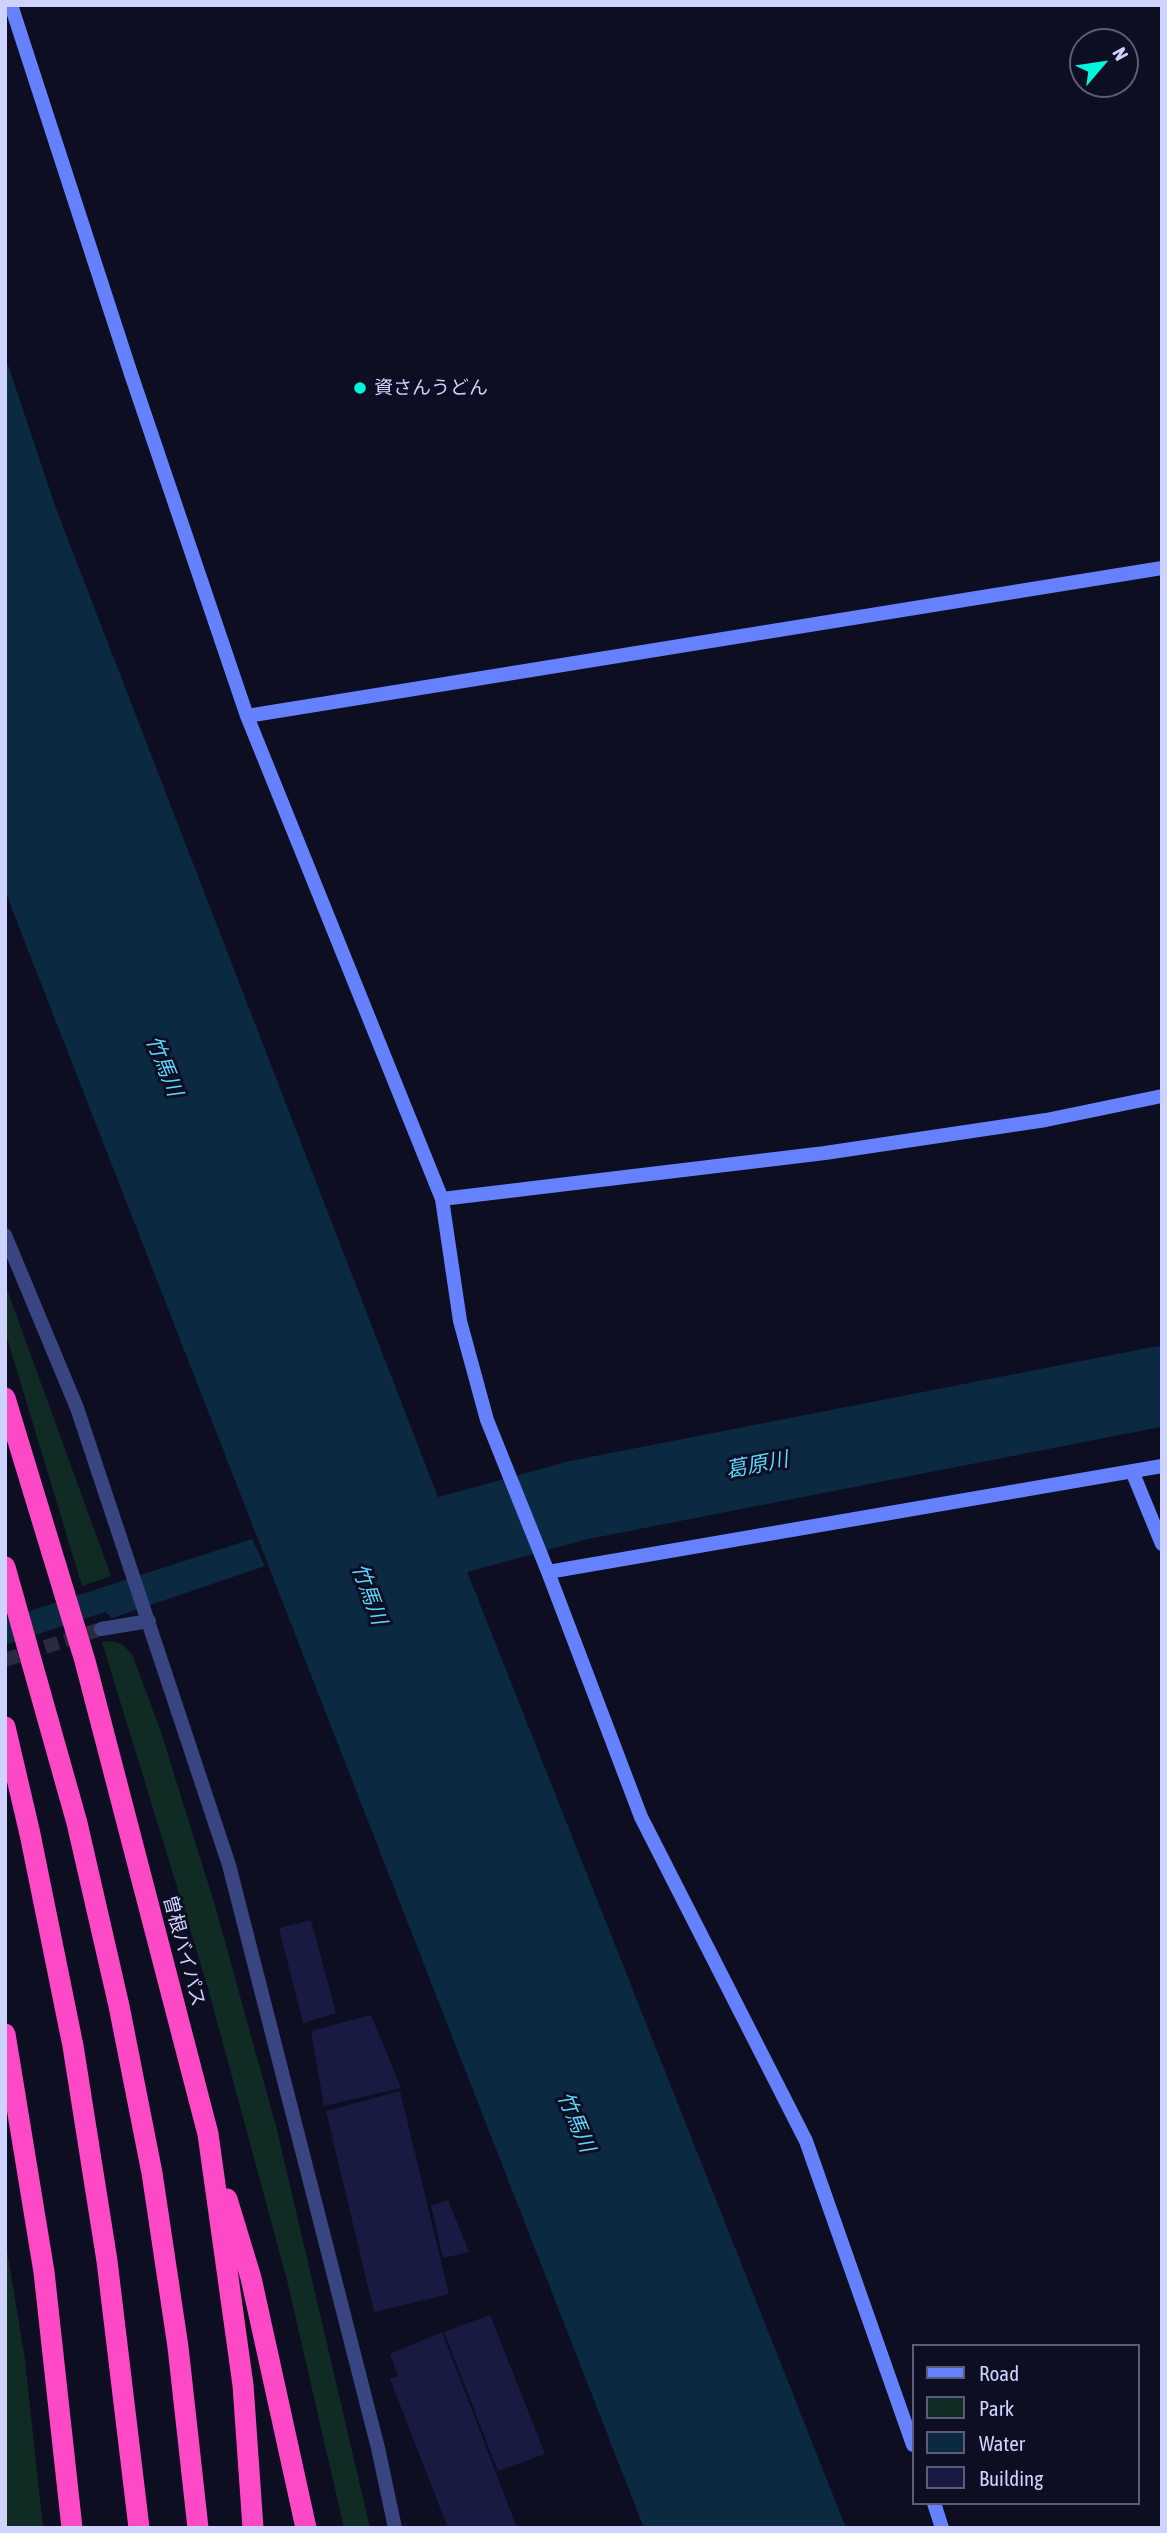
<!DOCTYPE html>
<html>
<head>
<meta charset="utf-8">
<style>
	body { margin:0 }
	#map { position:relative; width:1167px; height:2533px; overflow:hidden; background:#0d0e21; font-family:"Asap Condensed",sans-serif }
	canvas { display:block }
	.frame { position:absolute; inset:0; border:7px solid #ced2ff; pointer-events:none }
	.legend { position:absolute; left:912px; top:2344px; width:228px; height:161px; box-sizing:border-box; background:#0d0e21; border:2px solid #5a5c7a; margin:0; padding:9px 12px; list-style:none; font-size:21px; color:#ced2ff }
	.legend li { display:flex; align-items:center; gap:14px; height:35px }
	.legend b { width:35px; border:2px solid #5a5c7a }
	.north { position:absolute; left:1069px; top:28px; width:70px; height:70px; box-sizing:border-box; background:#0d0e21; border:2px solid #5a5c7a; border-radius:50%; rotate:61deg; font-size:19px; font-weight:700; line-height:28px; text-align:center; color:#ced2ff }
	.north::after { content:''; display:block; margin:auto; width:24px; height:32px; background:#01f7dc; clip-path:polygon(50% 0,100% 100%,50% 72%,0 100%) }
</style>
</head>
<body>
<div id="map">
<canvas width="1167" height="2533"></canvas>
<div class="frame"></div>
<ul class="legend">
<li><b style="height:9px;background:#6581fe"></b>Road</li>
<li><b style="height:19px;background:#102b24"></b>Park</li>
<li><b style="height:19px;background:#0b2a42"></b>Water</li>
<li><b style="height:19px;background:#191a42"></b>Building</li>
</ul>
<div class="north">N</div>
</div>
<script>
const c = document.querySelector('canvas').getContext('2d');
c.lineJoin = 'round';
function paint(path, color) { c.fillStyle = color; c.fill(path, 'evenodd'); }
const toPath = rows => new Path2D(rows.map(r => 'M' + r).join(''));
function trace(path, color, width, dash) { c.strokeStyle = color; c.lineWidth = width; c.lineCap = dash ? 'butt' : 'round'; c.setLineDash(dash || []); c.stroke(path); }
function drawText(font, color, halo, rows, align = 'center') {
  c.font = font + ' "Asap Condensed","Noto Sans JP",sans-serif'; c.lineWidth = 6; c.setLineDash([]); c.textBaseline = 'middle'; c.strokeStyle = halo; c.fillStyle = color; for (const [text, x, y, turn = 0] of rows) {
    c.save(); c.translate(x, y); c.rotate((+turn || 0) * Math.PI / 180); c.textAlign = isNaN(turn) ? turn : align; if (halo) c.strokeText(text, 0, 0); c.fillText(text, 0, 0); c.restore();
  }
}
paint(toPath([
	[5,1284,111,1576,82,1586,5,1331],
	[112,1641,122,1644,132,1654,160,1729,216,1909,277,2130,370,2528,344,2528,287,2280,208,1988,102,1642],
	[5,2238,25,2360,43,2528,5,2528]
]), '#102b24');
paint(toPath([
	[5,356,55,506,451,1531,846,2528,644,2528,5,891],
	[252,1539,265,1566,112,1618,105,1612,5,1645,5,1619]
]), '#0b2a42');
trace(toPath([
	[356,1561,579,1500,1162,1386]
]), '#0b2a42', 80);
paint(toPath([
	[311,1920,336,2013,303,2023,279,1928],
	[371,2015,401,2088,324,2106,311,2031],
	[400,2091,449,2294,374,2312,326,2111],
	[448,2200,469,2252,443,2258,431,2206],
	[490,2315,545,2454,498,2471,444,2332],
	[442,2332,517,2528,448,2528,390,2379,398,2376,390,2354]
]), '#191a42');
trace(toPath([
	[5,1660,101,1629]
]), '#2a2b42', 14, [14, 7]);
trace(toPath([
	[5,1235,77,1408,229,1865,378,2448,395,2528],
	[101,1629,149,1621]
]), '#384580', 14);
trace(toPath([
	[11,5,131,374,247,716,442,1199,460,1321,487,1420,548,1572,641,1817,806,2141,913,2445],
	[247,716,1162,568],
	[442,1199,825,1153,1046,1120,1162,1096],
	[1132,1471,1162,1544],
	[548,1572,1162,1466],
	[934,2503,942,2528]
]), '#6581fe', 14);
trace(toPath([
	[5,1398,85,1661,208,2134,243,2385,253,2528],
	[5,1727,30,1834,73,2046,107,2261,139,2528],
	[5,2034,44,2272,72,2528],
	[227,2199,251,2278,306,2528]
]), '#fe49c6', 21);
trace(toPath([
	[5,1567,77,1823,119,2006,152,2173,178,2347,198,2528]
]), '#fe49c6', 21);
for (const [x, y, r, color] of [
	[360,388,7,"#01f7dc"]
]) { const dot = new Path2D(); dot.arc(x, y, r, 0, 2 * Math.PI); c.fillStyle = color; c.fill(dot); trace(dot, '#0d0e21', 2.5); }
drawText('19px', '#ced2ff', '#0d0e21', [
	["資さんうどん",374,388]
], 'left');
drawText('19px', '#ced2ff', '#0d0e21', [
	["曽根バイパス",184,1951,75]
]);
drawText('italic 21px', '#5cd5fe', '#0d0e21', [
	["竹馬川",164,1066,68],
	["葛原川",757,1465,-11],
	["竹馬川",369,1594,70],
	["竹馬川",576,2122,67]
]);
</script>
</body>
</html>
